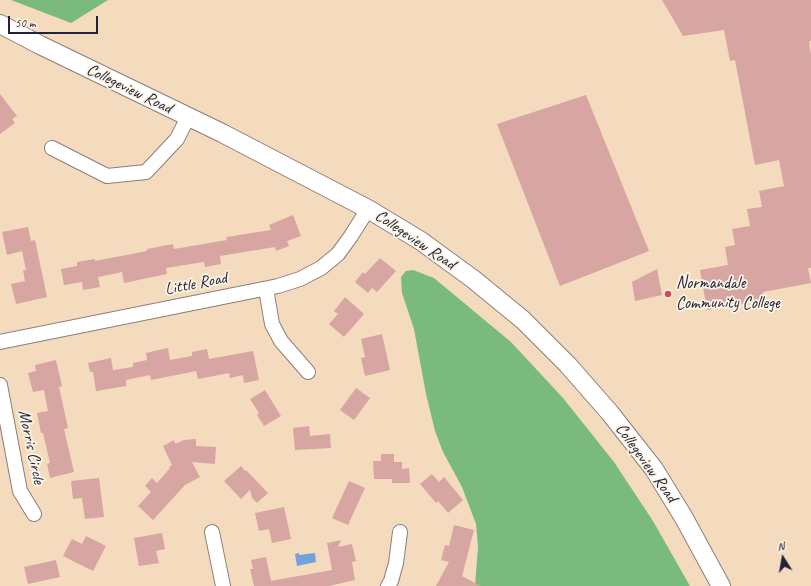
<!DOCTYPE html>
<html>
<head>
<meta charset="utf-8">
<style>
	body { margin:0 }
	#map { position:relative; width:811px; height:586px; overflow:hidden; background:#f4dbbd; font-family:Caveat,sans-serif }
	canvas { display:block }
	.north { position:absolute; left:763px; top:538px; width:40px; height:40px; -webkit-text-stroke:3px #fcf5e5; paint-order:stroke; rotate:349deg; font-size:11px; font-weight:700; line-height:16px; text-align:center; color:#22223b }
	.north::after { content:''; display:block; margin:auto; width:14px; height:18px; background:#22223b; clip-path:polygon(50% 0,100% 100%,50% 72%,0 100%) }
	.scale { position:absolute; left:8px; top:16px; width:90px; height:18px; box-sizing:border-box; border:2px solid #22223b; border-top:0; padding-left:5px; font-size:12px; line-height:14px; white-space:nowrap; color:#22223b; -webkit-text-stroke:3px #fcf5e5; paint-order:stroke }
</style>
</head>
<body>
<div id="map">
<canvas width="811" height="586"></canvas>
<div class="north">N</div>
<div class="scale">50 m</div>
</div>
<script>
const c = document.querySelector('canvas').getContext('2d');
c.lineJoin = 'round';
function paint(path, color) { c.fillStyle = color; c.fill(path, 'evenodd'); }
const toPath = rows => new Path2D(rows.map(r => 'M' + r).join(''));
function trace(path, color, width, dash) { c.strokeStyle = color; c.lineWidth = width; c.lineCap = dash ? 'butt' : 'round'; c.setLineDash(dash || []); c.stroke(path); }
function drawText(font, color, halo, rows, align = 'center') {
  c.font = font + ' Caveat,sans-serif'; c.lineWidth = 3.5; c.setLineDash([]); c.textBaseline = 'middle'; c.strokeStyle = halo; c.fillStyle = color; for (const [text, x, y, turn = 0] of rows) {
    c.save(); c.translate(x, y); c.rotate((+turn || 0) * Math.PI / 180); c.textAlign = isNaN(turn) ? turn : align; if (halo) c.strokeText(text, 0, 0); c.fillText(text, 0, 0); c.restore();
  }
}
paint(toPath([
	[11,0,108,0,71,23],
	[413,270,434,278,511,342,563,398,614,462,653,521,690,586,475,586,478,547,476,524,462,487,443,452,435,431,426,394,414,329,402,293,401,277,406,271]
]), '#7abb7d');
paint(toPath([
	[299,553,299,555,315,553,316,562,297,566,295,554]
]), '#71a2db');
paint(toPath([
	[662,0,811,0,811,41,809,42,811,55,811,268,808,268,811,283,763,292,764,300,707,310,700,270,728,265,725,247,735,245,732,229,750,226,747,209,762,207,759,191,784,186,779,160,755,165,735,60,730,61,724,30,683,36],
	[0,94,17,116,12,119,15,123,0,134],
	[586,95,649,251,560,286,497,124],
	[293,215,301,236,287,241,289,246,276,251,275,247,220,256,221,264,205,267,204,262,166,268,167,274,124,283,122,272,98,277,100,287,83,290,82,282,64,285,61,269,77,266,77,262,95,259,95,261,147,251,147,249,173,244,174,249,227,240,226,237,271,230,269,225],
	[28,227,31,241,35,240,47,297,16,304,11,284,25,281,23,270,26,270,22,251,7,255,2,232],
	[380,258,396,271,377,292,372,288,368,293,355,282,363,272,365,274],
	[657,269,662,295,635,301,632,282],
	[345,297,364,314,344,337,329,324,338,314,334,311],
	[382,334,390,370,365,376,361,358,365,357,361,339],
	[168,348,170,360,192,356,192,352,207,349,209,359,253,351,259,380,244,383,243,375,230,378,229,373,198,379,196,371,151,380,150,375,126,380,126,386,96,391,93,372,90,372,88,363,111,358,113,370,133,367,133,363,147,360,146,353],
	[56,360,62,386,59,387,68,428,64,429,74,472,50,478,47,464,50,463,43,433,41,433,37,413,48,411,44,390,33,392,28,373,36,371,35,365],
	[356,388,370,398,354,420,340,410],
	[265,390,281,416,264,426,257,415,259,413,250,399],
	[309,426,310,436,330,434,331,448,295,450,293,428],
	[196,439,196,446,216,447,215,464,192,462,200,477,185,485,153,520,138,506,151,492,145,486,152,478,157,483,170,468,169,467,172,465,163,446,174,440,175,444,184,440],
	[381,454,394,454,394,462,402,462,402,469,409,468,410,483,392,483,392,479,374,479,373,461,381,461],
	[241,466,245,471,246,470,268,493,257,503,252,498,250,490,241,499,224,481],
	[432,474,439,482,444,477,463,500,448,513,438,501,436,503,420,484],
	[99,478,104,517,85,519,82,498,73,499,71,481],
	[349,481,365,488,348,525,332,518],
	[284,507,291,539,272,543,269,529,259,531,255,513],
	[454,525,474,530,462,576,481,586,436,586,449,562,441,560,445,545,449,546],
	[162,533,165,549,156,551,159,563,139,566,134,538],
	[86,536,106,546,93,571,63,556,72,539,82,544],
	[341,540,338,547,352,544,356,561,352,562,355,580,329,586,254,586,250,569,253,569,251,560,266,557,271,581,332,570,327,543],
	[56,560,60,577,28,584,24,567]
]), '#d7a5a2');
const minor = toPath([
	[52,148,107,176,146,172,177,139,188,117],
	[266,289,272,324,281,341,308,372],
	[0,342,278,286,300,279,321,268,338,254,351,236,368,209],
	[0,385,20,491,34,514],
	[212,532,223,586],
	[388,586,391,581,396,563,400,532]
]);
const tertiary = toPath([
	[0,24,40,45,222,133,368,209,421,241,473,279,523,320,568,365,610,413,654,469,684,518,721,586]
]);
trace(minor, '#8b7e7c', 16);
trace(tertiary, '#8b7e7c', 20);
trace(minor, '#fff', 14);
trace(tertiary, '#fff', 18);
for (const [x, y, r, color] of [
	[668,294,4,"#d1495b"]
]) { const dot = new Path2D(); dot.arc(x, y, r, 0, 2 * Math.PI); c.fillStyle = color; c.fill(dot); trace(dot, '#fcf5e5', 1.5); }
drawText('17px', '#22223b', '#fcf5e5', [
	["Collegeview Road",129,89,26],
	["Collegeview Road",415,240,34],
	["Little Road",196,284,-11],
	["Morris Circle",31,447,78],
	["Collegeview Road",646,463,54]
]);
drawText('17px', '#22223b', '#fcf5e5', [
	["Normandale",676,284],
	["Community College",676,304]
], 'left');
</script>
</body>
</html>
